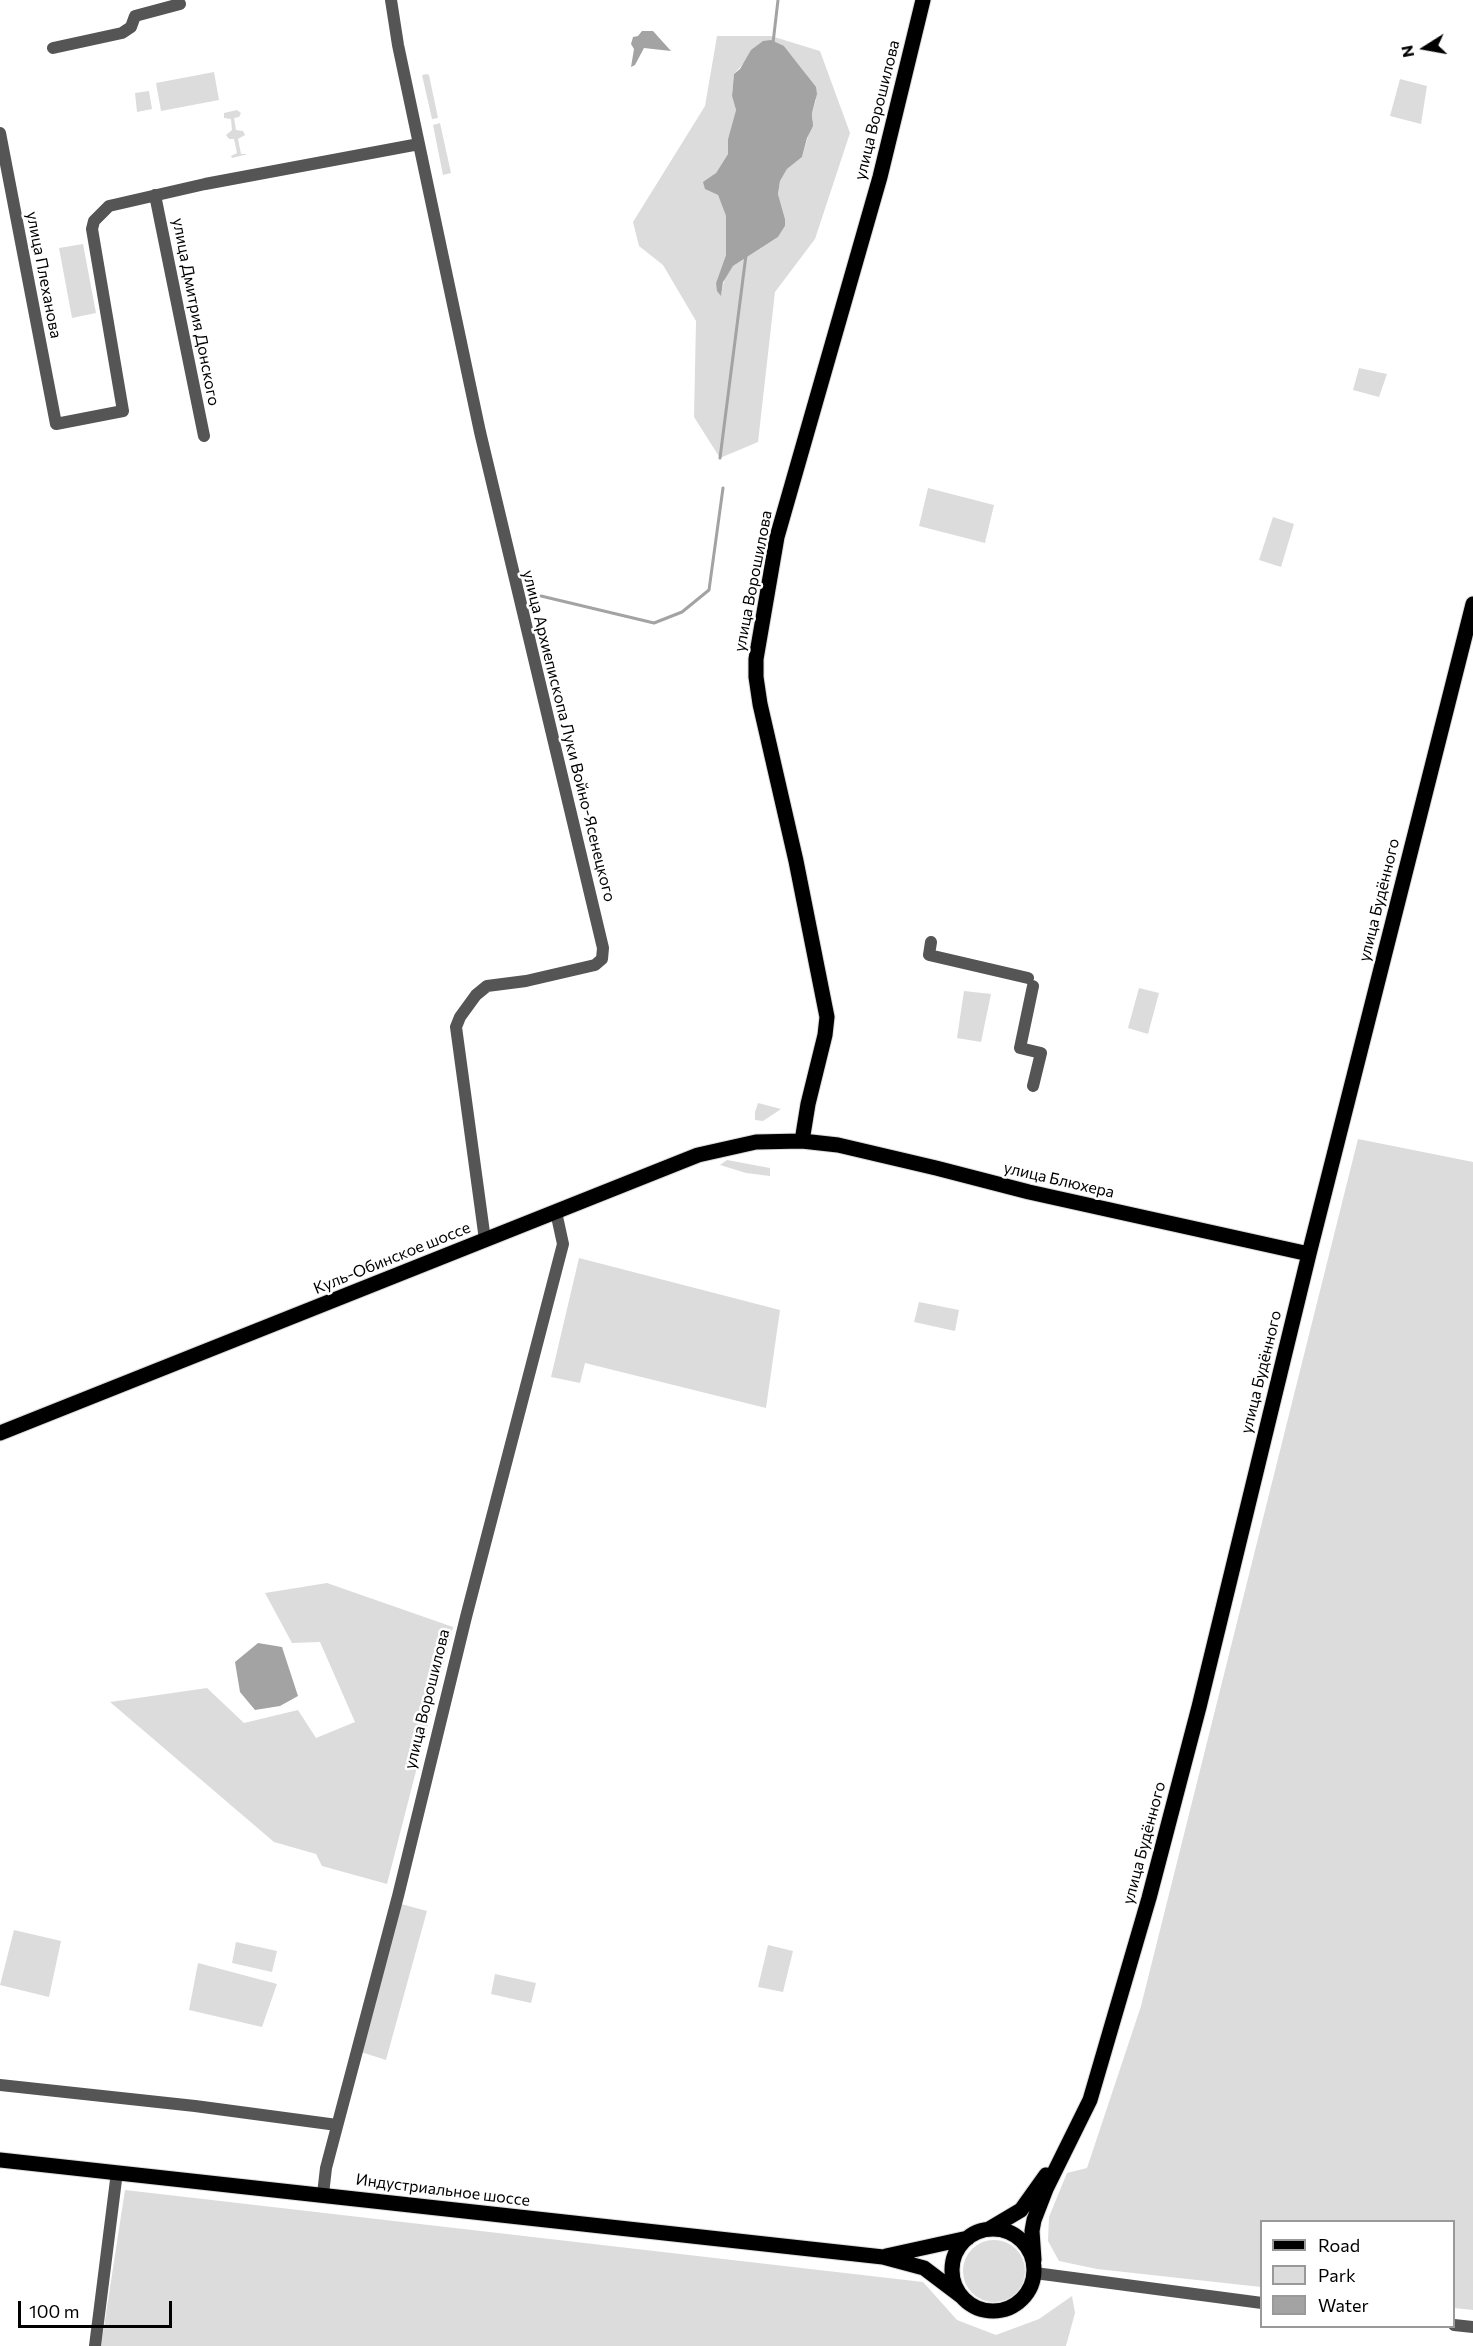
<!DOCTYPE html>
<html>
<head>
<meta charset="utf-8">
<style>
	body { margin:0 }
	#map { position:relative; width:1473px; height:2346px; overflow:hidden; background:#fff; font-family:Commissioner,sans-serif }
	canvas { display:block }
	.legend { position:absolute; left:1260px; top:2220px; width:195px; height:108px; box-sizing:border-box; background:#fff; border:2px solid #999; margin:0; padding:8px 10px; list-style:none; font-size:18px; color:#000 }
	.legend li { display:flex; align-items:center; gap:12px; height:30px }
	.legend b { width:30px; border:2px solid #999 }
	.north { position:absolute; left:1395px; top:18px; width:60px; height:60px; -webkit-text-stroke:4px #fff; paint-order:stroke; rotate:259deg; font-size:16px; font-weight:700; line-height:24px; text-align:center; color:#000 }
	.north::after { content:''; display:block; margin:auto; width:21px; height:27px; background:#000; clip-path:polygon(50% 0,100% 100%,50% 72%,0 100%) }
	.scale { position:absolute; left:18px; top:2301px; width:154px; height:27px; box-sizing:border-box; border:3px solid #000; border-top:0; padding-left:8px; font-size:18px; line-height:21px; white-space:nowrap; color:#000; -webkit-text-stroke:4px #fff; paint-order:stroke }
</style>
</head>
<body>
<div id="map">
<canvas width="1473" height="2346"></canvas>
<ul class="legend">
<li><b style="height:8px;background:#000"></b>Road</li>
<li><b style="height:16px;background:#dcdcdc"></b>Park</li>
<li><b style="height:16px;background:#a3a3a3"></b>Water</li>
</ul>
<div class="north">N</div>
<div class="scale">100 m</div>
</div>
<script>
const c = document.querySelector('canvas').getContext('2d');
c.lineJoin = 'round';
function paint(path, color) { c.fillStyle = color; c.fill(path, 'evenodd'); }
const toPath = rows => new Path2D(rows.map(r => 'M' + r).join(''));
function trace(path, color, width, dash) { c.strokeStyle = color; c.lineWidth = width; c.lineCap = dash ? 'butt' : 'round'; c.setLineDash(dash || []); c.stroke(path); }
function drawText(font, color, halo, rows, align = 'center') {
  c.font = font + ' Commissioner,sans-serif'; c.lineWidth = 5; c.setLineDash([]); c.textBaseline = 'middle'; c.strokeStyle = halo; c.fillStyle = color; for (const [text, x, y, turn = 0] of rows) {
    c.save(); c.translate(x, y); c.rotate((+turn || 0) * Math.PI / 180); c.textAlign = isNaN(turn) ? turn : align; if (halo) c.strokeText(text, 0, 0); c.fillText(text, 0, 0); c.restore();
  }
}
paint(toPath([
	[717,36,771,36,820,51,850,133,815,239,775,292,758,442,720,458,694,417,696,321,663,265,639,246,633,222,705,106],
	[784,46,805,73,816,100,812,113,813,119,802,157,787,169,780,181,778,194,785,219,785,226,778,237,733,266,725,276,721,295,716,283,726,255,726,216,718,195,706,189,710,178,716,173,728,154,728,139,736,110,732,96,734,74,744,63],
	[214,72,219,100,161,111,156,83],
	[427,74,429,75,438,118,432,119,422,75],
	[1400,79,1427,86,1421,124,1390,116],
	[149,91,152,109,137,112,135,93],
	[237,110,241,113,239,117,234,118,236,130,243,131,245,135,238,139,241,154,248,154,232,158,231,156,237,153,234,139,229,139,226,135,232,130,231,119,224,118,224,113],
	[440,123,451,173,443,175,433,125],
	[83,244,96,313,72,318,59,248],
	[1359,368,1387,374,1379,397,1353,390],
	[928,488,994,505,985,543,919,526],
	[1273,517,1294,524,1281,567,1259,560],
	[1139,988,1159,993,1148,1034,1128,1028],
	[964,991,991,994,981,1042,957,1038],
	[758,1103,781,1109,763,1121,755,1120,755,1112],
	[1358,1139,1473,1162,1473,2310,1454,2308,1454,2222,1262,2222,1261,2287,1097,2269,1059,2261,1048,2241,1049,2217,1067,2173,1087,2168,1141,2006],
	[727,1160,770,1168,770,1176,746,1173,720,1165],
	[579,1258,780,1310,766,1408,585,1363,580,1383,551,1377],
	[919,1302,959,1310,955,1331,914,1322],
	[327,1583,453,1627,387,1884,322,1866,316,1854,274,1842,110,1702,207,1688,244,1723,298,1710,316,1738,355,1722,320,1642,292,1643,265,1593],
	[401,1904,427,1911,386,2060,361,2052],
	[14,1930,61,1941,49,1997,0,1985],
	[236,1942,277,1951,272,1972,232,1963],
	[768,1945,793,1951,783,1992,758,1987],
	[198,1963,277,1984,262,2027,189,2010],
	[495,1974,536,1983,531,2003,491,1994],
	[125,2190,923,2282,957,2320,996,2335,1039,2319,1072,2296,1075,2313,1066,2346,101,2346],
	'963 2271a31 31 0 1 1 62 0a31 31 0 1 1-62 0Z'
]), '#dcdcdc');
paint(toPath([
	[642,31,653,31,671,51,644,48,635,65,631,67,634,49,631,44,633,37,638,36],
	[771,40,784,46,816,87,817,94,812,113,813,126,807,138,802,157,787,169,780,181,778,194,785,219,785,226,778,237,733,266,723,282,721,296,717,291,716,283,726,255,726,216,718,195,705,189,703,182,716,173,728,154,728,139,736,110,732,96,734,74,740,69,751,50,763,41],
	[258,1643,282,1647,298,1696,280,1706,255,1710,240,1692,235,1662]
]), '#a3a3a3');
trace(toPath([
	[773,43,778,0],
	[720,458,746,255],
	[541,596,654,623,682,612,709,590,723,488]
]), '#a3a3a3', 3);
const major = toPath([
	[802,1141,808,1104,825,1035,827,1017,796,861,760,704,756,677,756,659,777,537,880,177,923,0],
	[0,1433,698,1155,756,1142,802,1141,838,1145,936,1168,1029,1192,1309,1254],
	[0,2160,883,2257,924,2268,961,2296],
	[989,2229,1021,2210,1046,2175],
	'952 2270a41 41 0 1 1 82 0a41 41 0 1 1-82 0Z',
	[886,2256,968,2238],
	[1034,2260,1032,2231,1034,2220,1046,2189,1090,2100,1149,1898,1199,1707,1309,1254,1473,604]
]);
trace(major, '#dbdbdb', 17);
trace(toPath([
	[391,0,398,45,480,432,603,948,602,959,595,965,526,981,487,986,476,995,460,1017,456,1027,485,1240],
	[53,48,122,33,131,27,135,16,180,4],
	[0,133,56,424,123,411,92,229,94,221,109,206,205,184,419,144],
	[155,195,204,436],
	[931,942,929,955,1028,978],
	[1033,986,1020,1048,1041,1053,1033,1086],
	[0,2085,195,2106,337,2125],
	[323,2194,326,2168,398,1896,466,1617,563,1244,556,1212],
	[1035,2273,1262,2303],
	[1454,2325,1473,2327],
	[95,2346,117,2172]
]), '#555', 12);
trace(major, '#000', 15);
drawText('16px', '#000', '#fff', [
	["улица Ворошилова",877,110,-76],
	["улица Плеханова",44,275,79],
	["улица Дмитрия Донского",196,312,79],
	["улица Ворошилова",753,581,-79],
	["улица Архиепископа Луки Войно-Ясенецкого",569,736,76],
	["улица Будённого",1379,900,-76],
	["улица Блюхера",1059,1180,13],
	["Куль-Обинское шоссе",392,1258,-22],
	["улица Будённого",1261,1372,-76],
	["улица Ворошилова",427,1699,-76],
	["улица Будённого",1144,1843,-75],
	["Индустриальное шоссе",443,2190,7]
]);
</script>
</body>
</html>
